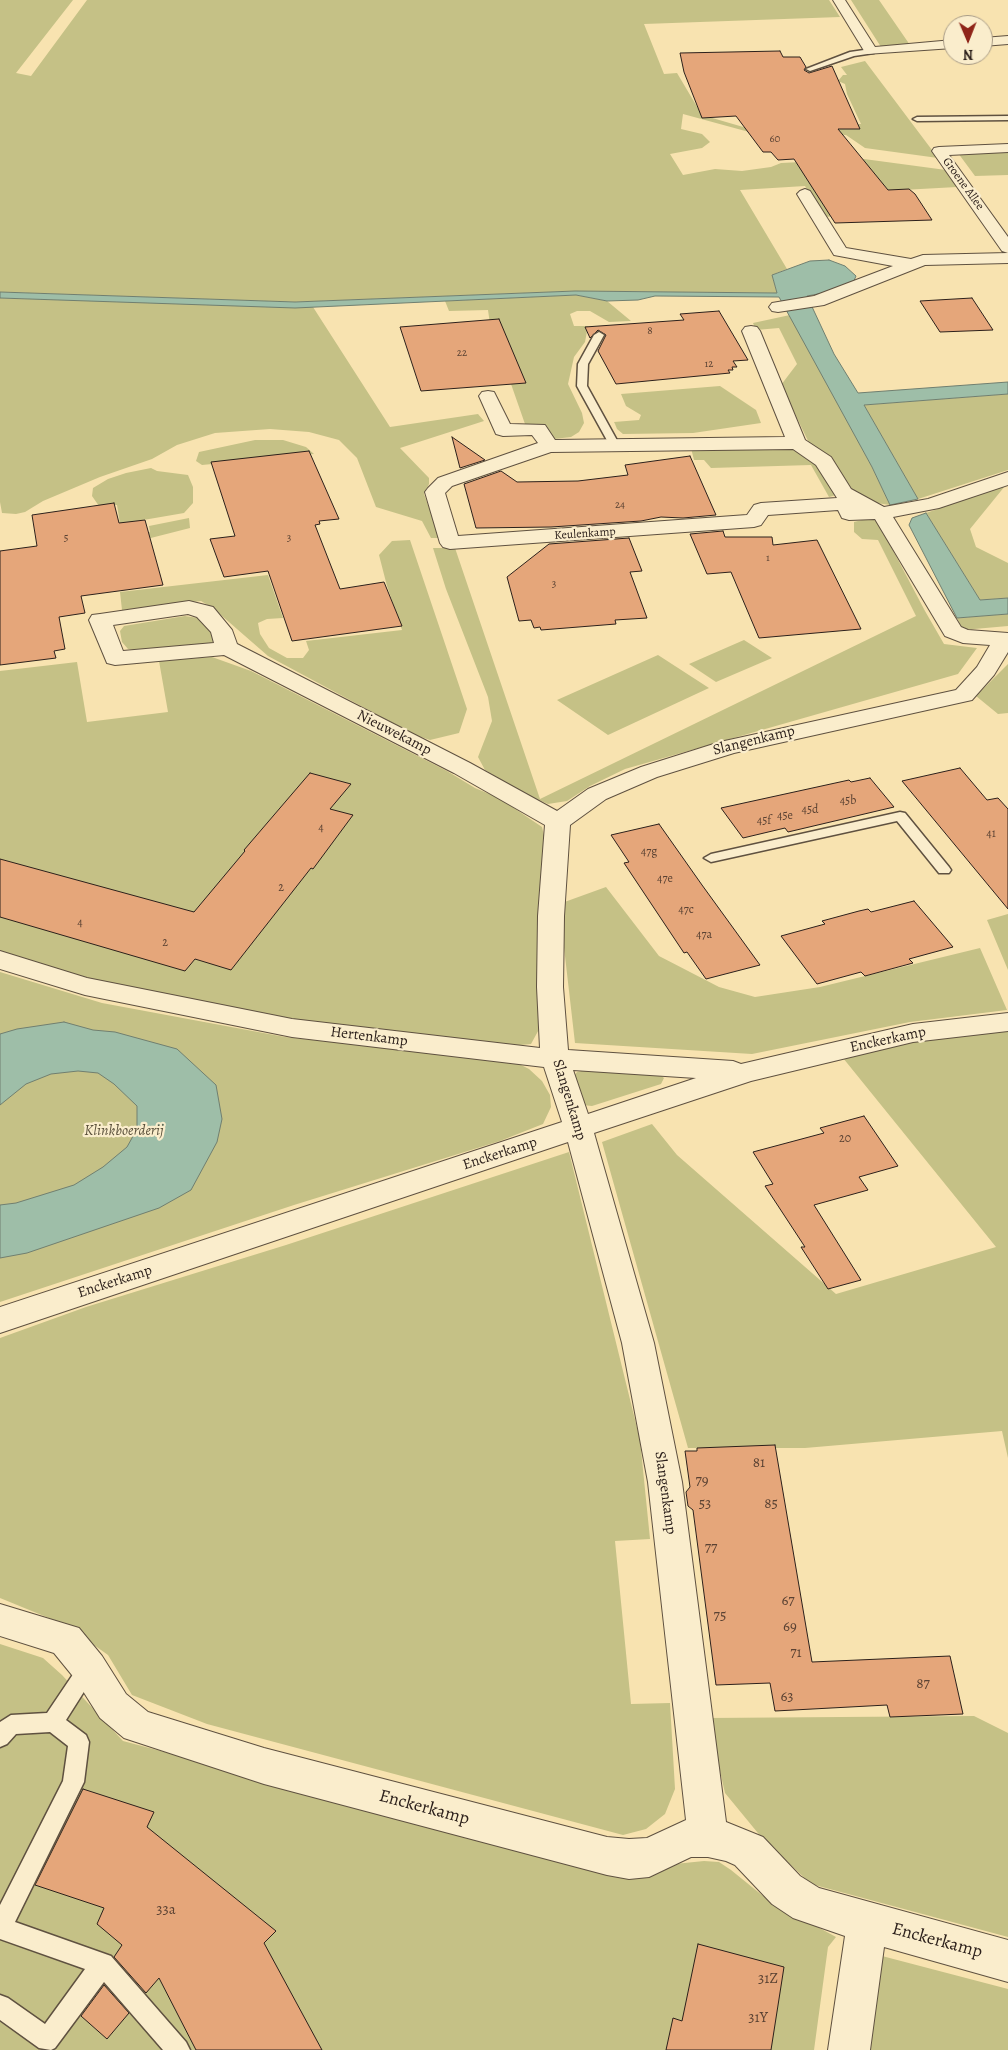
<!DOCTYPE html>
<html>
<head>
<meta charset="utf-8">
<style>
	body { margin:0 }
	#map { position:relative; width:1008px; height:2050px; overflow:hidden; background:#f8e3b0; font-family:Alegreya,serif }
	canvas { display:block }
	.north { position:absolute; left:943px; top:15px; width:50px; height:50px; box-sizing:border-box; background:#faedcc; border:1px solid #a89b85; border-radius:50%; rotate:179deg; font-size:14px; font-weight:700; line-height:20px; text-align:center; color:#2c201b }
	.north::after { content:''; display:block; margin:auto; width:18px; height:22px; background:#8f2418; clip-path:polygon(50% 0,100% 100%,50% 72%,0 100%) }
</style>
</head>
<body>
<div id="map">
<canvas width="1008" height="2050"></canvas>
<div class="north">N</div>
</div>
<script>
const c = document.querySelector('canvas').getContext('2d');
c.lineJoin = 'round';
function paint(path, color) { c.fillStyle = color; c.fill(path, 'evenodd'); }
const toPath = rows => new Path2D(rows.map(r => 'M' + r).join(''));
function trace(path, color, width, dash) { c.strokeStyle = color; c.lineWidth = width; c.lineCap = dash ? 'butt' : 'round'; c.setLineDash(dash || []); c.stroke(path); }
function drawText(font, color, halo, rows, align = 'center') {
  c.font = font + ' Alegreya,serif'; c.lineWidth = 4.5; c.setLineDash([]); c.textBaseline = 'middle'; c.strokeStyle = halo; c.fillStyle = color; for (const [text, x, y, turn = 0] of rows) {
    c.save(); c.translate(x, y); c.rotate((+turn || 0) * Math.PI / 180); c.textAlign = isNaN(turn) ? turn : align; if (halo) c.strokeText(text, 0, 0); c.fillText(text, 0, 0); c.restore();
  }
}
paint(toPath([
	[0,0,73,0,16,73,31,76,87,0,829,0,840,17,644,24,664,74,677,73,702,115,757,131,760,135,683,114,681,129,702,134,710,142,702,148,670,154,683,175,715,169,742,171,771,167,781,163,864,159,946,170,957,187,829,194,840,216,823,217,805,186,740,190,787,269,772,275,777,293,575,291,295,302,0,292],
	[851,0,879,0,910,45,881,47],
	[865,61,938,158,865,148,846,135,790,135,809,125,861,124,847,94,845,84,838,81,843,75,847,75,841,67],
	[1008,151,1008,175,975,176,958,153],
	[576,295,607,301,631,321,609,322,590,311,577,311,570,314,574,326,588,326,585,342,574,357,568,384,582,413,584,423,579,432,571,437,554,439,533,426,525,424,490,324,488,310,449,311,445,301],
	[0,298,313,307,390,427,478,414,484,421,400,448,429,478,429,484,424,494,440,538,431,538,422,521,376,507,357,458,339,440,309,432,270,429,215,433,177,445,152,459,100,477,43,501,25,512,16,514,2,513,0,502],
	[790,315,872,467,890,505,870,502,849,489,811,447,781,385,797,364,779,328,756,330,753,323],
	[720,386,756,410,761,423,693,433,623,434,617,429,615,424,614,422,639,420,641,415,626,406,621,394],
	[1008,394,1008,470,918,499,864,405],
	[255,440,283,440,306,447,314,454,202,465,196,461,199,452],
	[791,447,820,464,836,495,829,497,811,465,711,468,704,460,694,460,691,448],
	[151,468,157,471,188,475,193,487,193,503,184,513,120,524,117,505,99,506,92,496,93,488,108,479,126,473],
	[1005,486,970,529,976,547,1008,563,1008,598,980,600,926,513,1005,486,1008,486],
	[189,518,190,528,139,541,138,535,150,532,149,526],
	[870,518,878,522,925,611,944,644,977,648,958,674,625,769,590,786,567,801,548,804,525,794,485,770,478,757,492,721,488,697,446,589,433,548,455,548,540,799,916,616,878,540,862,539,854,532,854,522],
	[410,540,467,709,459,733,430,740,415,735,268,656,214,609,201,601,122,610,120,592,268,575,283,618,267,619,258,623,260,634,269,648,287,658,303,658,309,650,306,641,402,630,387,586,379,555,392,541],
	[1008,614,1008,626,963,630,957,618],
	[185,616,198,618,214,631,214,641,210,645,140,651,128,649,122,642,120,631,124,626],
	[744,640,772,658,716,682,689,664],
	[658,655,709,688,608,735,557,700],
	[212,657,251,671,447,771,475,788,499,798,542,827,547,848,543,1022,531,1044,510,1046,315,1023,80,977,0,954,0,671,77,662,87,722,168,712,159,661],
	[1008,664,1008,713,998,714,976,696],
	[606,887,659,956,719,987,755,997,820,987,980,948,1007,1010,910,1022,752,1054,575,1043,559,904],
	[1008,914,1008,970,987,920],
	[0,972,102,1003,285,1037,515,1062,529,1069,542,1081,550,1095,551,1107,543,1124,500,1141,294,1205,0,1302],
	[1008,1030,1008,1458,1002,1431,805,1448,688,1448,602,1142,652,1124,677,1155,836,1294,996,1247,843,1058,916,1041],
	[590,1069,659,1074,664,1078,661,1084,592,1106,582,1105,571,1079,577,1072],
	[569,1152,640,1440,650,1539,615,1541,631,1704,670,1703,675,1789,665,1814,646,1829,623,1835,207,1724,132,1695,108,1655,66,1625,0,1598,0,1338,86,1307,286,1245],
	[0,1644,43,1658,62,1675,123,1741,282,1783,665,1865,704,1861,719,1862,731,1870,768,1900,836,1937,828,1947,814,2050,0,2050],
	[974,1716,1008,1733,1008,1937,811,1884,762,1838,725,1793,708,1718],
	[882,1956,1008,1989,1008,2050,869,2050]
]), '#c5c186');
const water = toPath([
	[829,260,845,266,856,276,853,283,829,292,807,296,834,354,858,393,1008,382,1008,394,864,405,918,499,890,505,872,467,779,297,655,296,638,300,607,301,576,295,295,308,0,298,0,292,295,302,575,291,777,293,772,275,810,261,829,260],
	[926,513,980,600,1008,598,1008,614,957,618,909,525,912,518,926,513],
	[64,1022,93,1030,115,1032,177,1049,216,1085,222,1119,217,1142,191,1190,159,1208,27,1253,0,1258,0,1205,16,1203,74,1185,103,1167,127,1147,137,1129,137,1106,114,1084,98,1073,78,1071,51,1074,26,1084,0,1105,0,1034,17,1029,64,1022]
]);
paint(water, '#9ebea8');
trace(water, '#707f70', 1);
const building = toPath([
	[780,51,783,57,800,57,806,67,804,70,809,73,832,66,860,129,838,129,888,190,909,189,915,194,932,220,835,223,794,159,778,160,771,152,763,152,736,116,702,118,684,72,680,53,780,51],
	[972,298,993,330,940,332,920,301,972,298],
	[719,311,748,360,733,361,737,367,732,367,733,370,728,370,730,373,616,384,598,351,606,335,598,330,590,338,585,327,684,320,680,314,719,311],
	[499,319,526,383,421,391,400,327,499,319],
	[452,437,485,460,460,468,452,437],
	[309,451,339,519,319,521,320,524,315,525,340,589,384,582,402,626,292,641,268,571,224,577,210,539,235,536,211,462,309,451],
	[690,456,716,515,683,518,661,517,641,521,551,527,476,528,464,484,501,471,517,482,578,481,628,475,625,465,690,456],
	[114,503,119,523,145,520,163,585,81,596,85,613,59,617,65,649,54,651,56,658,0,665,0,551,37,546,32,515,114,503],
	[723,531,725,537,772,537,773,545,817,540,861,629,759,638,731,572,707,574,690,534,723,531],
	[629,538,642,571,630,572,647,618,615,620,616,624,541,630,540,627,534,628,531,620,519,621,507,577,549,544,629,538],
	[960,768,987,800,998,798,1008,809,1008,909,902,781,960,768],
	[310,773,351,784,330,809,353,815,313,869,311,868,231,970,195,959,185,971,0,917,0,859,194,912,245,851,244,850,310,773],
	[870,778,894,807,788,832,785,828,743,838,721,808,849,780,851,782,870,778],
	[659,824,702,885,760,965,706,979,687,952,684,953,624,863,629,862,611,835,659,824],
	[914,901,953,947,909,959,913,963,865,976,861,972,817,984,781,936,825,924,822,921,859,911,868,909,871,912,914,901],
	[864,1116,898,1166,859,1177,868,1190,814,1205,861,1280,828,1289,801,1247,805,1247,765,1186,773,1184,753,1152,824,1133,820,1128,864,1116],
	[775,1445,812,1662,950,1656,963,1714,890,1717,887,1705,775,1711,770,1683,716,1685,693,1510,688,1506,686,1492,690,1487,685,1451,697,1451,697,1448,775,1445],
	[83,1789,154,1812,147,1827,276,1931,264,1943,322,2050,196,2050,159,1978,146,1993,114,1957,122,1945,97,1924,104,1908,35,1885,83,1789],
	[698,1944,784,1967,771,2050,666,2050,673,2018,682,2021,698,1944],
	[104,1985,129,2013,107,2039,81,2016,104,1985]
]);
paint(building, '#e5a67a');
trace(building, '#2c201b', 1);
const service = toPath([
	[871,49,874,49,874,53,854,56,810,71,806,69,850,52,871,49],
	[1008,116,1008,120,917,121,913,119,917,117,1008,116],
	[599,332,604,335,588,364,587,386,619,444,614,447,609,444,577,386,578,364,594,335,599,332],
	[900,812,905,813,949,867,951,870,949,873,939,873,897,821,711,862,704,858,711,854,900,812],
	[89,1659,96,1661,99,1668,66,1720,86,1735,89,1742,84,1782,15,1922,111,1956,186,2042,190,2050,163,2050,104,1982,55,2048,51,2050,39,2048,0,2020,0,1995,8,1998,45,2024,85,1969,0,1939,0,1905,63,1781,68,1746,50,1732,16,1734,7,1744,0,1747,0,1722,11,1715,47,1713,82,1661,89,1659]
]);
const minor = toPath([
	[833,0,845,0,875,47,953,40,953,48,866,54,833,0],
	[1008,36,1008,44,983,46,983,38,1008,36],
	[1008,144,1008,152,949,155,1008,237,1008,253,1002,251,932,151,934,148,939,147,1008,144],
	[805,189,810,191,846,248,911,259,923,255,1008,253,1008,263,925,265,824,305,778,312,772,311,769,307,772,303,814,296,893,266,834,255,797,194,800,191,805,189],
	[751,326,757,327,760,331,805,440,831,457,851,489,884,507,928,499,1008,472,1008,485,939,508,893,517,961,627,968,630,1008,633,1008,652,994,675,972,700,734,753,657,777,606,799,570,825,564,916,563,987,568,1050,733,1061,741,1064,913,1024,1008,1013,1008,1031,913,1042,751,1081,594,1133,654,1343,682,1482,726,1822,763,1837,800,1876,819,1888,1008,1940,1008,1982,884,1947,870,2050,828,2050,845,1936,793,1918,772,1904,735,1865,726,1861,708,1857,691,1857,649,1877,629,1879,607,1875,264,1784,124,1738,100,1718,76,1680,54,1653,0,1636,0,1604,79,1628,102,1656,126,1694,148,1712,264,1748,607,1837,629,1839,647,1838,686,1820,648,1482,622,1343,568,1142,0,1333,0,1307,562,1122,544,1067,292,1037,85,995,0,969,0,951,87,978,292,1019,540,1048,537,987,538,916,545,825,454,773,224,655,115,665,107,663,89,620,92,615,100,614,189,601,213,607,232,630,237,644,470,763,557,811,588,789,641,767,720,742,956,690,977,667,990,645,963,643,945,636,875,519,849,520,842,518,838,510,768,515,761,525,754,527,450,549,443,547,440,543,425,492,428,488,438,478,538,443,532,435,503,436,496,434,479,396,482,392,488,391,494,392,510,424,545,425,555,440,785,437,742,331,745,327,751,326],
	[793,449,816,465,837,498,761,503,754,505,747,515,458,536,445,493,452,486,551,452,793,449],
	[188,614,197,617,211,632,214,643,123,651,113,625,188,614],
	[573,1070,696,1078,588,1114,573,1070]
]);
trace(service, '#5f5140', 3);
trace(minor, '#5f5140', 2);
paint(service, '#faedcc');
paint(minor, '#faedcc');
drawText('11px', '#5a4233', null, [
	["60",775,139],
	["8",650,331],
	["22",462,353],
	["12",709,364],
	["24",620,505],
	["5",66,538],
	["3",289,538],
	["1",768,558],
	["3",554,584]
]);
drawText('12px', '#2c201b', '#faedcc', [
	["Groene Allee",963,184,54],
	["Keulenkamp",585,534,-4]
]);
drawText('12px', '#5a4233', null, [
	["45b",848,801],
	["45d",810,810],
	["45e",785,816],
	["45f",764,821],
	["4",321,828],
	["41",991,834],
	["47g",649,852],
	["47e",665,879],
	["2",281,888],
	["47c",686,910],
	["4",80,923],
	["47a",704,935],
	["2",165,943],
	["20",845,1139]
]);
drawText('15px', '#2c201b', '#faedcc', [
	["Nieuwekamp",394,733,27],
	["Slangenkamp",754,741,-14],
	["Hertenkamp",369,1037,7],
	["Enckerkamp",888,1040,-12],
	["Slangenkamp",569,1100,73],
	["Enckerkamp",500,1154,-18],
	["Enckerkamp",115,1282,-18],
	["Slangenkamp",665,1493,82]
]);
drawText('italic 15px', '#5a503b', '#faedcc', [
	["Klinkboerderij",124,1131]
]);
drawText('15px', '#5a4233', null, [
	["81",759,1463],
	["79",702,1481],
	["53",705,1504],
	["85",771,1504],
	["77",711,1548],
	["67",788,1601],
	["75",720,1616],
	["69",790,1627],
	["71",796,1653],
	["87",923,1684],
	["63",787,1697],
	["33a",166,1910],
	["31Z",768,1979],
	["31Y",758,2018]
]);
drawText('18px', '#2c201b', '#faedcc', [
	["Enckerkamp",424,1808,15],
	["Enckerkamp",937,1941,15]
]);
</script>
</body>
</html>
